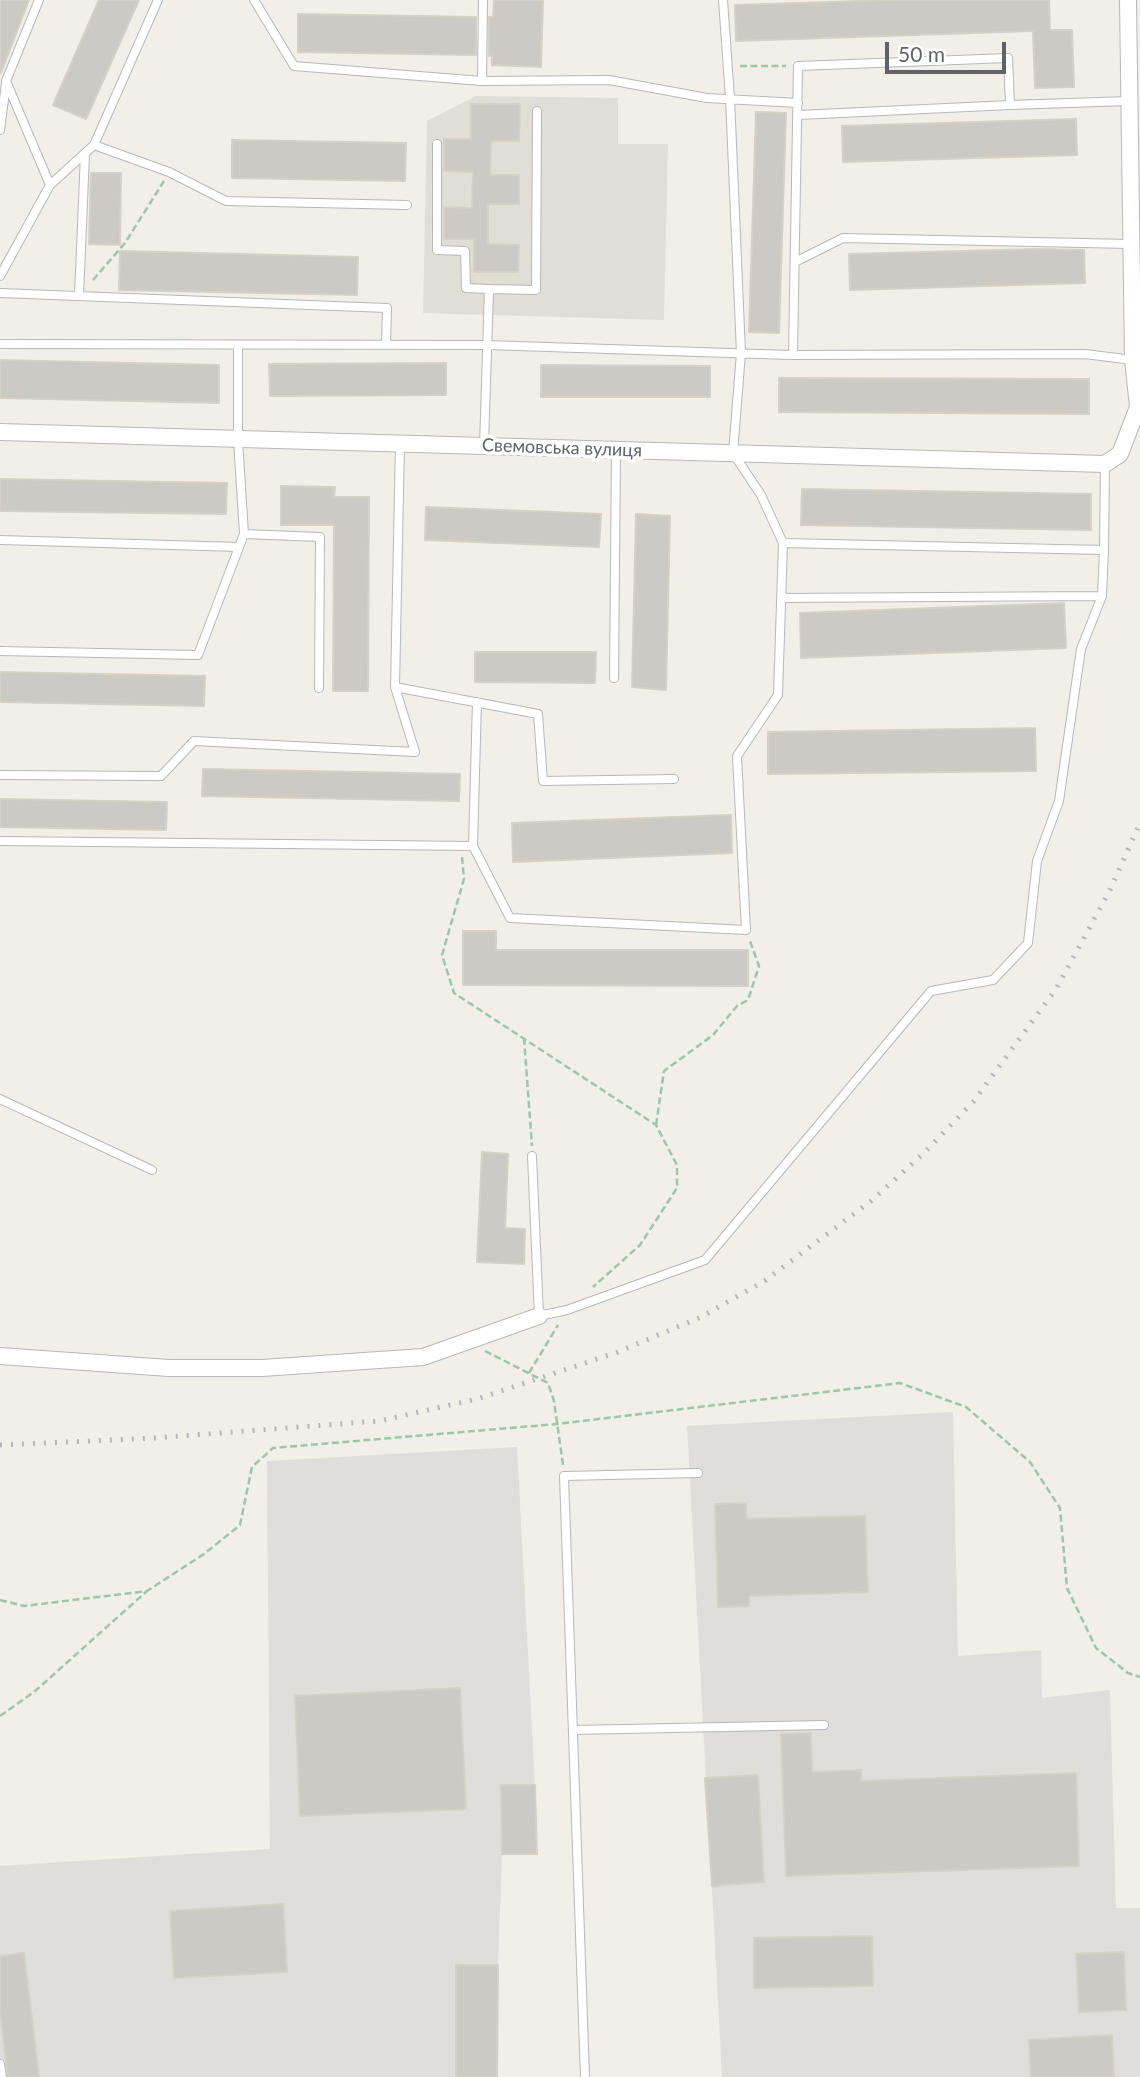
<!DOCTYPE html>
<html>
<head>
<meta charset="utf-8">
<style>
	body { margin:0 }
	#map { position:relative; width:1140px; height:2077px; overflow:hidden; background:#f1efe8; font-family:Lato,sans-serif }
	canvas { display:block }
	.scale { position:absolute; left:885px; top:42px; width:121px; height:32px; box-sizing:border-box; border:4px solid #5f6368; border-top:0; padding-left:9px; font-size:21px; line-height:24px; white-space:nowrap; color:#5f6368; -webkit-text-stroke:5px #fff; paint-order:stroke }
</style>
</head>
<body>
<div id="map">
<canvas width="1140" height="2077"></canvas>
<div class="scale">50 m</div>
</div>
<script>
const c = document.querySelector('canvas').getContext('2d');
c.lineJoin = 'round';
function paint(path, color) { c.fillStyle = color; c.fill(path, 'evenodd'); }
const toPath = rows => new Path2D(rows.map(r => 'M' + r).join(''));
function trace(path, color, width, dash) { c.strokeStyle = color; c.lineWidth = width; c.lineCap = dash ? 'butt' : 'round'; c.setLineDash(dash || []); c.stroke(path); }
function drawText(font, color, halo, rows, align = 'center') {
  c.font = font + ' Lato,sans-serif'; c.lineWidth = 7; c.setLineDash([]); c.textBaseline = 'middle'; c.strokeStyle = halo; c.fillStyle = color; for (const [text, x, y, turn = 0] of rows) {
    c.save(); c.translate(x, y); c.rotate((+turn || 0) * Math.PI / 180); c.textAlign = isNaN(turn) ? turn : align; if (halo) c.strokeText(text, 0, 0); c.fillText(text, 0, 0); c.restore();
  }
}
paint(toPath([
	[953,1412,958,1656,1041,1650,1042,1698,1110,1690,1116,1908,1140,1908,1140,2077,722,2077,687,1426],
	[517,1447,535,1785,537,1854,502,1855,498,1965,497,2077,0,2077,0,1866,270,1849,267,1461]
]), '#e0deda');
paint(toPath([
	[476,96,618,98,618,144,668,144,664,320,423,313,427,121]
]), '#e1ded6');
const building = toPath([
	[0,0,29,0,1,73,0,72,0,0],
	[99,0,139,0,86,119,53,105,99,0],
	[494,0,543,0,541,67,492,65,492,56,489,56,489,17,493,17,494,0],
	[890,0,1049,0,1050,30,1072,30,1074,87,1035,88,1033,31,736,41,735,5,890,0],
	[298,14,476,17,476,55,298,52,298,14],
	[471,104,520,104,519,141,491,141,490,175,519,175,519,204,488,204,488,244,519,245,518,272,474,272,474,239,444,239,444,207,472,208,473,172,444,171,444,139,471,139,471,104],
	[756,112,786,113,779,333,749,332,756,112],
	[1076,119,1077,155,843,162,842,126,1076,119],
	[232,140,406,143,405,181,232,178,232,140],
	[91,173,121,173,120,245,89,244,91,173],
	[1039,249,1084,250,1085,283,850,290,849,254,1039,249],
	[120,251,358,257,357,295,119,290,120,251],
	[0,360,219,365,219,403,0,398,0,360],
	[446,363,446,395,270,396,269,364,446,363],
	[541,365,710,366,710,397,541,397,541,365],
	[779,378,1089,379,1089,414,779,412,779,378],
	[0,479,227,483,226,514,0,511,0,479],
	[281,486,335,487,334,497,369,497,368,691,333,691,334,525,281,525,281,486],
	[802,489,1091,494,1091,530,801,525,802,489],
	[426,507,601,514,599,547,425,540,426,507],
	[636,514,670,516,666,690,632,687,636,514],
	[1064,603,1066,648,801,658,800,613,1064,603],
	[475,652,596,652,595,683,475,682,475,652],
	[0,672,205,676,204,706,0,702,0,672],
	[1035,728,1036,771,768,774,768,732,1035,728],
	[203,769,460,774,459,801,202,796,203,769],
	[0,799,167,802,166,830,0,827,0,799],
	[731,815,732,853,513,862,512,823,731,815],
	[463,931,496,931,496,950,748,950,748,986,463,985,463,931],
	[482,1152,508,1154,505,1228,525,1229,524,1264,477,1262,482,1152],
	[746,1503,746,1519,865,1516,868,1592,749,1596,749,1606,718,1607,715,1504,746,1503],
	[460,1688,466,1809,300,1816,295,1696,460,1688],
	[811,1733,812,1772,861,1770,861,1781,1076,1773,1079,1866,786,1876,781,1734,811,1733],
	[758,1775,764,1882,712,1886,705,1778,758,1775],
	[501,1785,535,1785,537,1854,502,1854,501,1785],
	[283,1904,287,1972,174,1978,170,1911,283,1904],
	[872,1936,873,1986,754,1988,754,1938,872,1936],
	[1124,1952,1126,2010,1079,2012,1076,1954,1124,1952],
	[24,1953,39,2077,8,2077,0,2011,0,1956,24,1953],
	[456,1965,498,1965,497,2077,456,2077,456,1965],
	[1112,2035,1114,2077,1031,2077,1029,2040,1112,2035]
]);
paint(building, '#cccac5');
trace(building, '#d6d1c6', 2);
const lane = toPath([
	[254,0,294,66,482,81,483,0],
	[482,81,609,80,707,98,798,103],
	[798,115,1010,105],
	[0,130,6,84],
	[437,144,437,250,465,251,466,288,489,289],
	[94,145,169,172,226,201,407,205],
	[50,185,94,145,158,0],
	[795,262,843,238,1131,244],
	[0,276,50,185,6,81,39,0],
	[0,293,387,308,386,345],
	[79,296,85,154],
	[0,344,487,345,790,355,1085,354,1133,360],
	[238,345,238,439,244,534,320,537,319,688],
	[793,355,798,66,1008,58,1010,105,1129,101],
	[484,446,489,289,536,290,537,111],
	[0,540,239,547],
	[783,543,1104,550,1105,464],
	[781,598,1102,596,1104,550],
	[0,651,198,655,244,534],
	[614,678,616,450],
	[395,687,538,714,543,781,674,779],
	[477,702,473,846,510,918,746,930,737,756,778,695,783,543,761,495,733,453,741,353,730,98,723,0],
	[0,775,161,776,194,741,415,752,395,687,400,443],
	[0,841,473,846],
	[0,1099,152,1170],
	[532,1156,539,1316,567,1310,705,1260,931,991,993,980,1028,943,1037,861,1059,801,1081,649,1102,596],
	[573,1730,824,1725],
	[0,2064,2,2077],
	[585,2077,564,1476,698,1473]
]);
const street = toPath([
	[0,432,1105,464,1120,454,1138,407,1133,360,1128,0],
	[0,1356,169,1368,262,1368,423,1357,539,1316]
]);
trace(lane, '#b5b8bc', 10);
trace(street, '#b5b8bc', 18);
trace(toPath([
	[740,66,786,66],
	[93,280,125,243,164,181],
	[462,857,464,879,442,955,454,993,656,1125,677,1165,677,1188,640,1245,593,1287],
	[524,1038,532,1146],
	[656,1125,664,1071,713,1035,737,1006,748,1000,759,966,750,941],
	[485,1351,548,1383,554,1401,563,1465],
	[529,1373,558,1325],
	[0,1600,24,1606,147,1591,204,1554,240,1525,252,1467,273,1448,557,1424,900,1383,966,1407,1030,1462,1060,1508,1067,1588,1096,1648,1128,1673,1140,1677],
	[0,1716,34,1692,147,1591]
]), '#9cc7a9', 2.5, [7, 3.5]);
trace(lane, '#fff', 8);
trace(street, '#fff', 16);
trace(toPath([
	[0,1445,154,1438,379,1421,477,1399,618,1352,701,1317,766,1280,871,1201,924,1153,973,1102,1056,989,1110,890,1140,823]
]), '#b6b7b8', 5, [2, 9]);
drawText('18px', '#5f6368', '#fff', [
	["Свемовська вулиця",562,448,2]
]);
</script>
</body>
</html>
